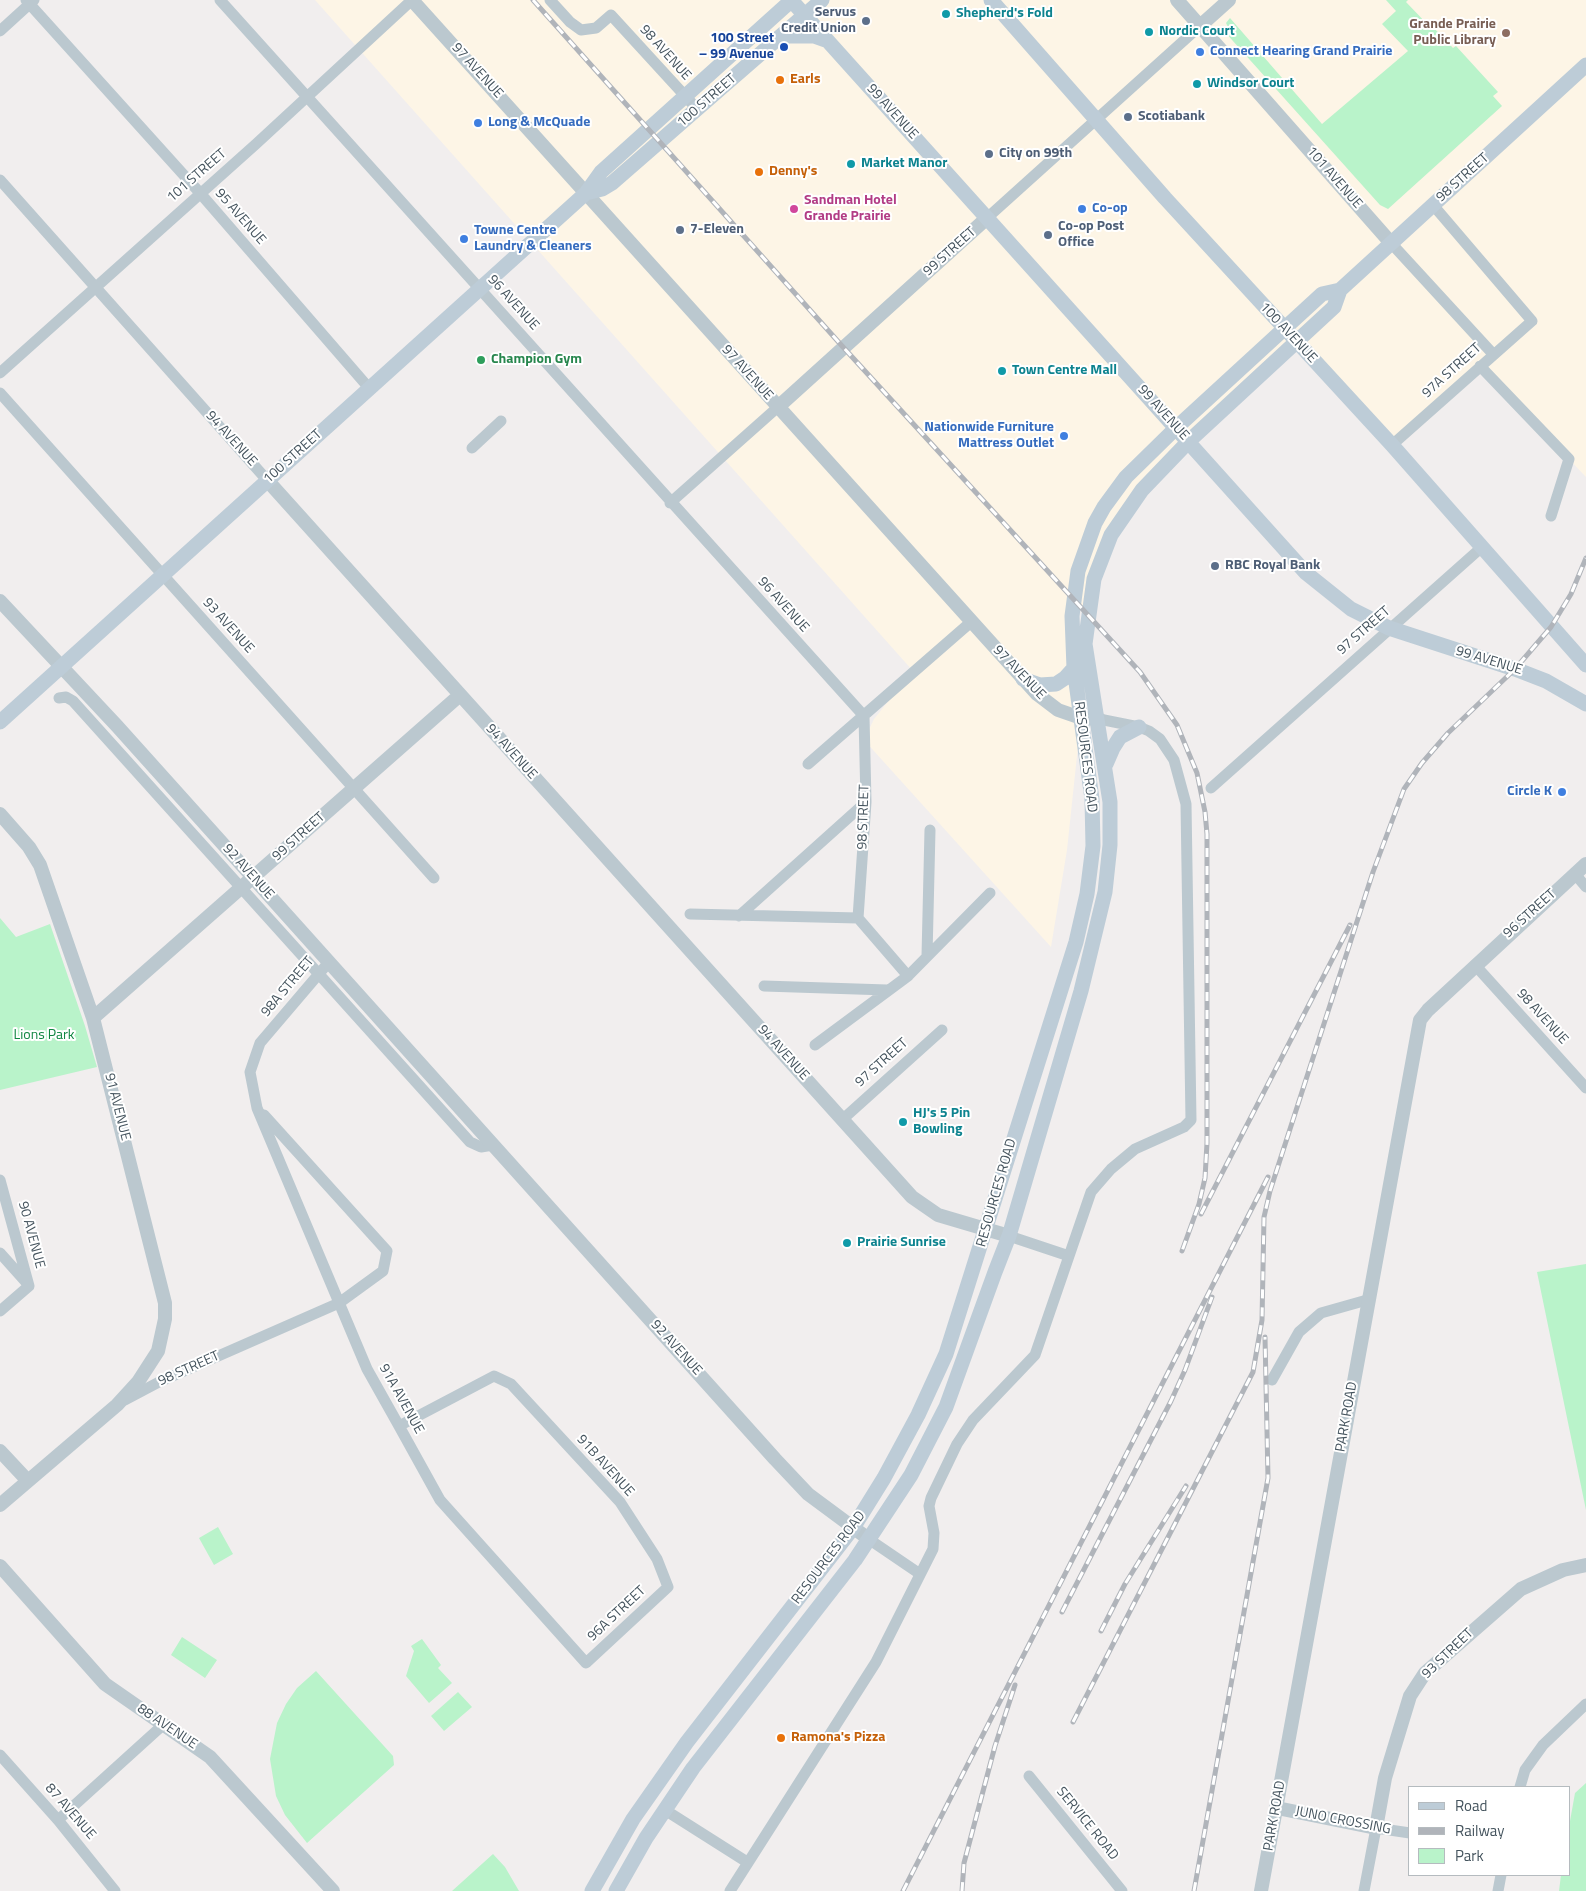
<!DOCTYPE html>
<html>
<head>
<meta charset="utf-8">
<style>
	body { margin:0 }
	#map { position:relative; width:1586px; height:1891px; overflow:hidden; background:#f1eeee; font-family:"Titillium Web",sans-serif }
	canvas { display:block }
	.legend { position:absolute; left:1408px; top:1786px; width:162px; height:90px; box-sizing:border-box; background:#fff; border:1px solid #b5bbbf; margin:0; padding:6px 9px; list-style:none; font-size:15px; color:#45545e }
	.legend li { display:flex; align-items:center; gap:10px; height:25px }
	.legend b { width:25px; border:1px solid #b5bbbf }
</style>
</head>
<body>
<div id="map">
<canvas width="1586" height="1891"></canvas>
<ul class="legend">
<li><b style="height:6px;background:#bdccd7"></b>Road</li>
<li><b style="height:6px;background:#b0b4ba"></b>Railway</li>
<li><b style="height:14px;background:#b9f3ca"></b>Park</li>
</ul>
</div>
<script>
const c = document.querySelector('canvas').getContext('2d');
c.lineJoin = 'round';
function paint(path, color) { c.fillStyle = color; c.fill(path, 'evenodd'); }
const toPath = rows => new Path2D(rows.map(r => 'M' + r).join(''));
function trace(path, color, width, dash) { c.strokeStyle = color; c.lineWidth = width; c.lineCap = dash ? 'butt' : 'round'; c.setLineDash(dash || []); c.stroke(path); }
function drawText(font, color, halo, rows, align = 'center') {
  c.font = font + ' "Titillium Web",sans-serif'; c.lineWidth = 4; c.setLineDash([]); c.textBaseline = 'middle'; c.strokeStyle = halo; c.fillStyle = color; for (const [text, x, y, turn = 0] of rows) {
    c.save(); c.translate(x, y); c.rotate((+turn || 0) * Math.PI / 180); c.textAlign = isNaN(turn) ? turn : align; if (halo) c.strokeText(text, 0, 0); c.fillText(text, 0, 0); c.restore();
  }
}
paint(toPath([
	[315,0,1586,0,1586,477,1480,366,1392,445,1297,342,1120,518,1088,615,1074,599,1081,718,1067,850,1051,947,864,740,874,719,913,671]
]), '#fdf5e6');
paint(toPath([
	[1386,0,1408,0,1406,2,1429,26,1431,25,1453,48,1456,46,1498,92,1493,96,1502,106,1388,209,1380,205,1224,31,1228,27,1226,23,1230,18,1322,124,1408,51,1382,24,1396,11],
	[0,918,16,937,50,924,85,1026,97,1067,0,1090],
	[1586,1264,1586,1510,1537,1272],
	[218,1527,233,1554,214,1565,199,1538],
	[182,1637,217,1660,205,1678,171,1655],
	[422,1639,441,1665,438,1668,452,1683,429,1703,406,1676,414,1651,411,1646],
	[316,1671,393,1756,394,1765,307,1843,285,1815,276,1796,270,1759,277,1723,286,1704,297,1688],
	[458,1692,472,1707,444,1731,431,1716],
	[1586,1783,1586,1891,1559,1891,1561,1875,1570,1875,1570,1821,1575,1793],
	[493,1854,505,1867,519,1891,452,1891]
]), '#b9f3ca');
trace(toPath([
	[26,0,200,193,369,388],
	[220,0,864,716],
	[550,0,570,22,581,30,596,28,611,15,698,110],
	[0,31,34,0],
	[0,180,267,480],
	[987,218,1200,26],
	[1391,243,1493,354],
	[1480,366,1569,459,1551,516],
	[0,373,256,144,412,0],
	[0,393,434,878],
	[1392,445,1532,321,1433,205],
	[472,448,501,421],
	[670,503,778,407],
	[59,698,66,697,73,701,470,1142,481,1147,493,1145],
	[808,764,971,622],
	[1211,788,1482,547],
	[1575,874,1586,887],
	[690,914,858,918,908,976],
	[739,916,866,802],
	[858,918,866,802,864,716],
	[927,956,930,830],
	[329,962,260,1043,250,1072,257,1108,367,1369,399,1426,440,1500,586,1663,668,1587,657,1559,620,1502,511,1384,494,1376,399,1426],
	[1475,965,1586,1088],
	[764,986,887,990],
	[815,1045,908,976,990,893],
	[843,1119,942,1030],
	[0,1180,29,1286],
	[1009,1236,1069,1256],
	[0,1253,26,1282],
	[0,1311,29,1286],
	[1272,1380,1299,1332,1321,1313,1367,1300],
	[125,1400,159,1382,339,1303,383,1271,387,1251,264,1115],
	[870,1540,920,1574],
	[0,1755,58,1820,115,1891],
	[1029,1776,1122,1891],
	[1520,1787,1525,1770,1543,1745,1586,1704],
	[665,1810,747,1862],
	[58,1820,164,1724],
	[730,1891,876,1662,933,1549,934,1533,929,1506,931,1498,957,1444,973,1420,1035,1355,1091,1192,1111,1169,1135,1149,1184,1127,1191,1120,1186,804,1174,760,1160,739,1149,731,1139,727,1099,719],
	[1364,1891,1376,1828,1410,1833],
	[1498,1891,1501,1875]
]), '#bbc8cf', 11);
trace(toPath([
	[412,0,1037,694,1058,710,1081,718,1099,719],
	[1177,0,1391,243],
	[1200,26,1229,0],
	[778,407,987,218],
	[267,480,912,1197,938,1215,1009,1236],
	[0,601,117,726,775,1459,808,1494,870,1540],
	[0,814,29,847,40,865,93,1018,165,1303,165,1319,158,1351,138,1382,117,1405,0,1505],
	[93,1018,460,695],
	[0,1451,28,1481],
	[0,1566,105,1684,210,1757,333,1891],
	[1277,1808,1376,1828,1385,1778,1410,1696,1425,1673,1521,1589,1563,1570,1586,1565],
	[1261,1891,1420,1020,1428,1010,1586,864]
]), '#bbc8cf', 14);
trace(toPath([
	[791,0,1306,573,1351,609,1389,628,1515,669,1546,681,1586,704],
	[991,0,1165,198,1392,445,1586,665],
	[781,36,814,36,828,41],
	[586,193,602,189,612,183,822,0],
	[1023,679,1040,685,1056,684,1065,678,1074,668],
	[0,722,586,193,601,172,792,0],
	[1106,764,1113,748,1120,737,1139,727],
	[592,1891,633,1819,687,1742,853,1528,884,1478,918,1415,946,1354,1076,942,1087,894,1093,846,1092,799,1074,668,1072,616,1078,571,1095,523,1104,507,1126,477,1176,428,1322,294,1340,290],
	[616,1891,646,1838,693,1768,855,1560,911,1475,946,1407,995,1272,1009,1236,1081,991,1105,892,1110,845,1110,802,1085,644,1094,579,1111,535,1142,490,1189,441,1334,307,1340,290,1586,65]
]), '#bdccd7', 15);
const rail = toPath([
	[533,0,843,347,1140,672,1177,725,1197,773,1205,812,1207,834,1207,1143,1205,1178,1199,1204,1182,1251],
	[1201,1214,1350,925],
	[1062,1612,1171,1401,1185,1370,1212,1297],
	[1101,1631,1125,1584,1186,1486],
	[1073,1722,1253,1372,1262,1320,1264,1217,1270,1191,1373,872,1404,789,1422,763,1448,733,1515,669,1551,627,1571,594,1586,558],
	[903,1891,1268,1177],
	[962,1891,964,1863,995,1746,1015,1685],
	[1194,1891,1268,1478,1265,1337]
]);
trace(rail, '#b0b4ba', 5);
trace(rail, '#fff', 3, [9]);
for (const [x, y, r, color] of [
	[946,14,5,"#0f9aa8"],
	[866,21,5,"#5c6f8a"],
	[1149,32,5,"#0f9aa8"],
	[1506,33,5,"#8d6e63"],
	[784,47,5,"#1a4fb4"],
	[1200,52,5,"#3f7fe0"],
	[780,80,5,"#e8710a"],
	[1197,84,5,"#0f9aa8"],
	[1128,117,5,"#5c6f8a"],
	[478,123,5,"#3f7fe0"],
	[989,154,5,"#5c6f8a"],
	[851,164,5,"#0f9aa8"],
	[759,172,5,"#e8710a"],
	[794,209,5,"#d1479c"],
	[1082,209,5,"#3f7fe0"],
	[680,230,5,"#5c6f8a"],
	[1048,235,5,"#5c6f8a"],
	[464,239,5,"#3f7fe0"],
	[481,360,5,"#2e9e5b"],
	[1002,371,5,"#0f9aa8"],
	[1064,436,5,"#3f7fe0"],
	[1215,566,5,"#5c6f8a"],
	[1562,792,5,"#3f7fe0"],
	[903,1122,5,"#0f9aa8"],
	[847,1243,5,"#0f9aa8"],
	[781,1738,5,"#e8710a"]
]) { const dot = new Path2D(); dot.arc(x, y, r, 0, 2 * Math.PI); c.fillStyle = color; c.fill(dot); trace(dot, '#fff', 2); }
drawText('bold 14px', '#4e5e75', '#fff', [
	["Servus",856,13,"right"],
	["Credit Union",856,29,"right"],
	["Scotiabank",1138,117],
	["City on 99th",999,154],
	["Co-op Post",1058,227],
	["Office",1058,243],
	["7-Eleven",690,230],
	["RBC Royal Bank",1225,566]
], 'left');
drawText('bold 14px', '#0d838f', '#fff', [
	["Shepherd's Fold",956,14],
	["Nordic Court",1159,32],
	["Windsor Court",1207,84],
	["Market Manor",861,164],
	["Town Centre Mall",1012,371],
	["HJ's 5 Pin",913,1114],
	["Bowling",913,1130],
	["Prairie Sunrise",857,1243]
], 'left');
drawText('bold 14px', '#785e54', '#fff', [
	["Grande Prairie",1496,25],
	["Public Library",1496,41]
], 'right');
drawText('bold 14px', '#164399', '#fff', [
	["100 Street",774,39],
	["– 99 Avenue",774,55]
], 'right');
drawText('bold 14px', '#366cbe', '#fff', [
	["Connect Hearing Grand Prairie",1210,52],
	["Long & McQuade",488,123],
	["Co-op",1092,209],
	["Towne Centre",474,231],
	["Laundry & Cleaners",474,247],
	["Nationwide Furniture",1054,428,"right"],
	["Mattress Outlet",1054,444,"right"],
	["Circle K",1552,792,"right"]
], 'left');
drawText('14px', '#45545e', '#fff', [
	["98 AVENUE",665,53,48],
	["97 AVENUE",477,71,48],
	["100 STREET",707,101,-41],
	["99 AVENUE",892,112,48],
	["101 STREET",197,176,-41],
	["101 AVENUE",1334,178,49],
	["98 STREET",1463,178,-42],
	["95 AVENUE",240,217,49],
	["99 STREET",950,252,-42],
	["96 AVENUE",513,303,48],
	["100 AVENUE",1288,333,47],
	["97A STREET",1452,371,-42],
	["97 AVENUE",747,373,48],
	["99 AVENUE",1163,413,48],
	["94 AVENUE",231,439,48],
	["100 STREET",293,457,-42],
	["96 AVENUE",783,605,48],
	["93 AVENUE",228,626,48],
	["97 STREET",1364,631,-41],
	["99 AVENUE",1489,661,17],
	["97 AVENUE",1019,673,46],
	["94 AVENUE",511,752,48],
	["RESOURCES ROAD",1085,757,83],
	["98 STREET",864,817,-88],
	["99 STREET",299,837,-42],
	["92 AVENUE",248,872,48],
	["96 STREET",1530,914,-42],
	["98A STREET",288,987,-50],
	["98 AVENUE",1542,1017,48],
	["94 AVENUE",783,1053,48],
	["97 STREET",882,1063,-42],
	["91 AVENUE",117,1107,76],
	["RESOURCES ROAD",997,1193,-74],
	["90 AVENUE",31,1235,75],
	["92 AVENUE",676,1348,48],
	["98 STREET",189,1369,-24],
	["91A AVENUE",401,1399,61],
	["PARK ROAD",1347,1417,-80],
	["91B AVENUE",605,1466,48],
	["RESOURCES ROAD",829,1558,-53],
	["96A STREET",617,1614,-43],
	["93 STREET",1448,1654,-44],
	["88 AVENUE",167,1727,34],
	["87 AVENUE",70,1812,49],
	["PARK ROAD",1275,1816,-80],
	["JUNO CROSSING",1343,1821,11],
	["SERVICE ROAD",1087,1824,51]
]);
drawText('bold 14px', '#c56008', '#fff', [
	["Earls",790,80],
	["Denny's",769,172],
	["Ramona's Pizza",791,1738]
], 'left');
drawText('bold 14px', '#b23c85', '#fff', [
	["Sandman Hotel",804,201],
	["Grande Prairie",804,217]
], 'left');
drawText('bold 14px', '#27864d', '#fff', [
	["Champion Gym",491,360]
], 'left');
drawText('14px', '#0f8540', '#fff', [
	["Lions Park",44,1036]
]);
</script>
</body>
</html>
